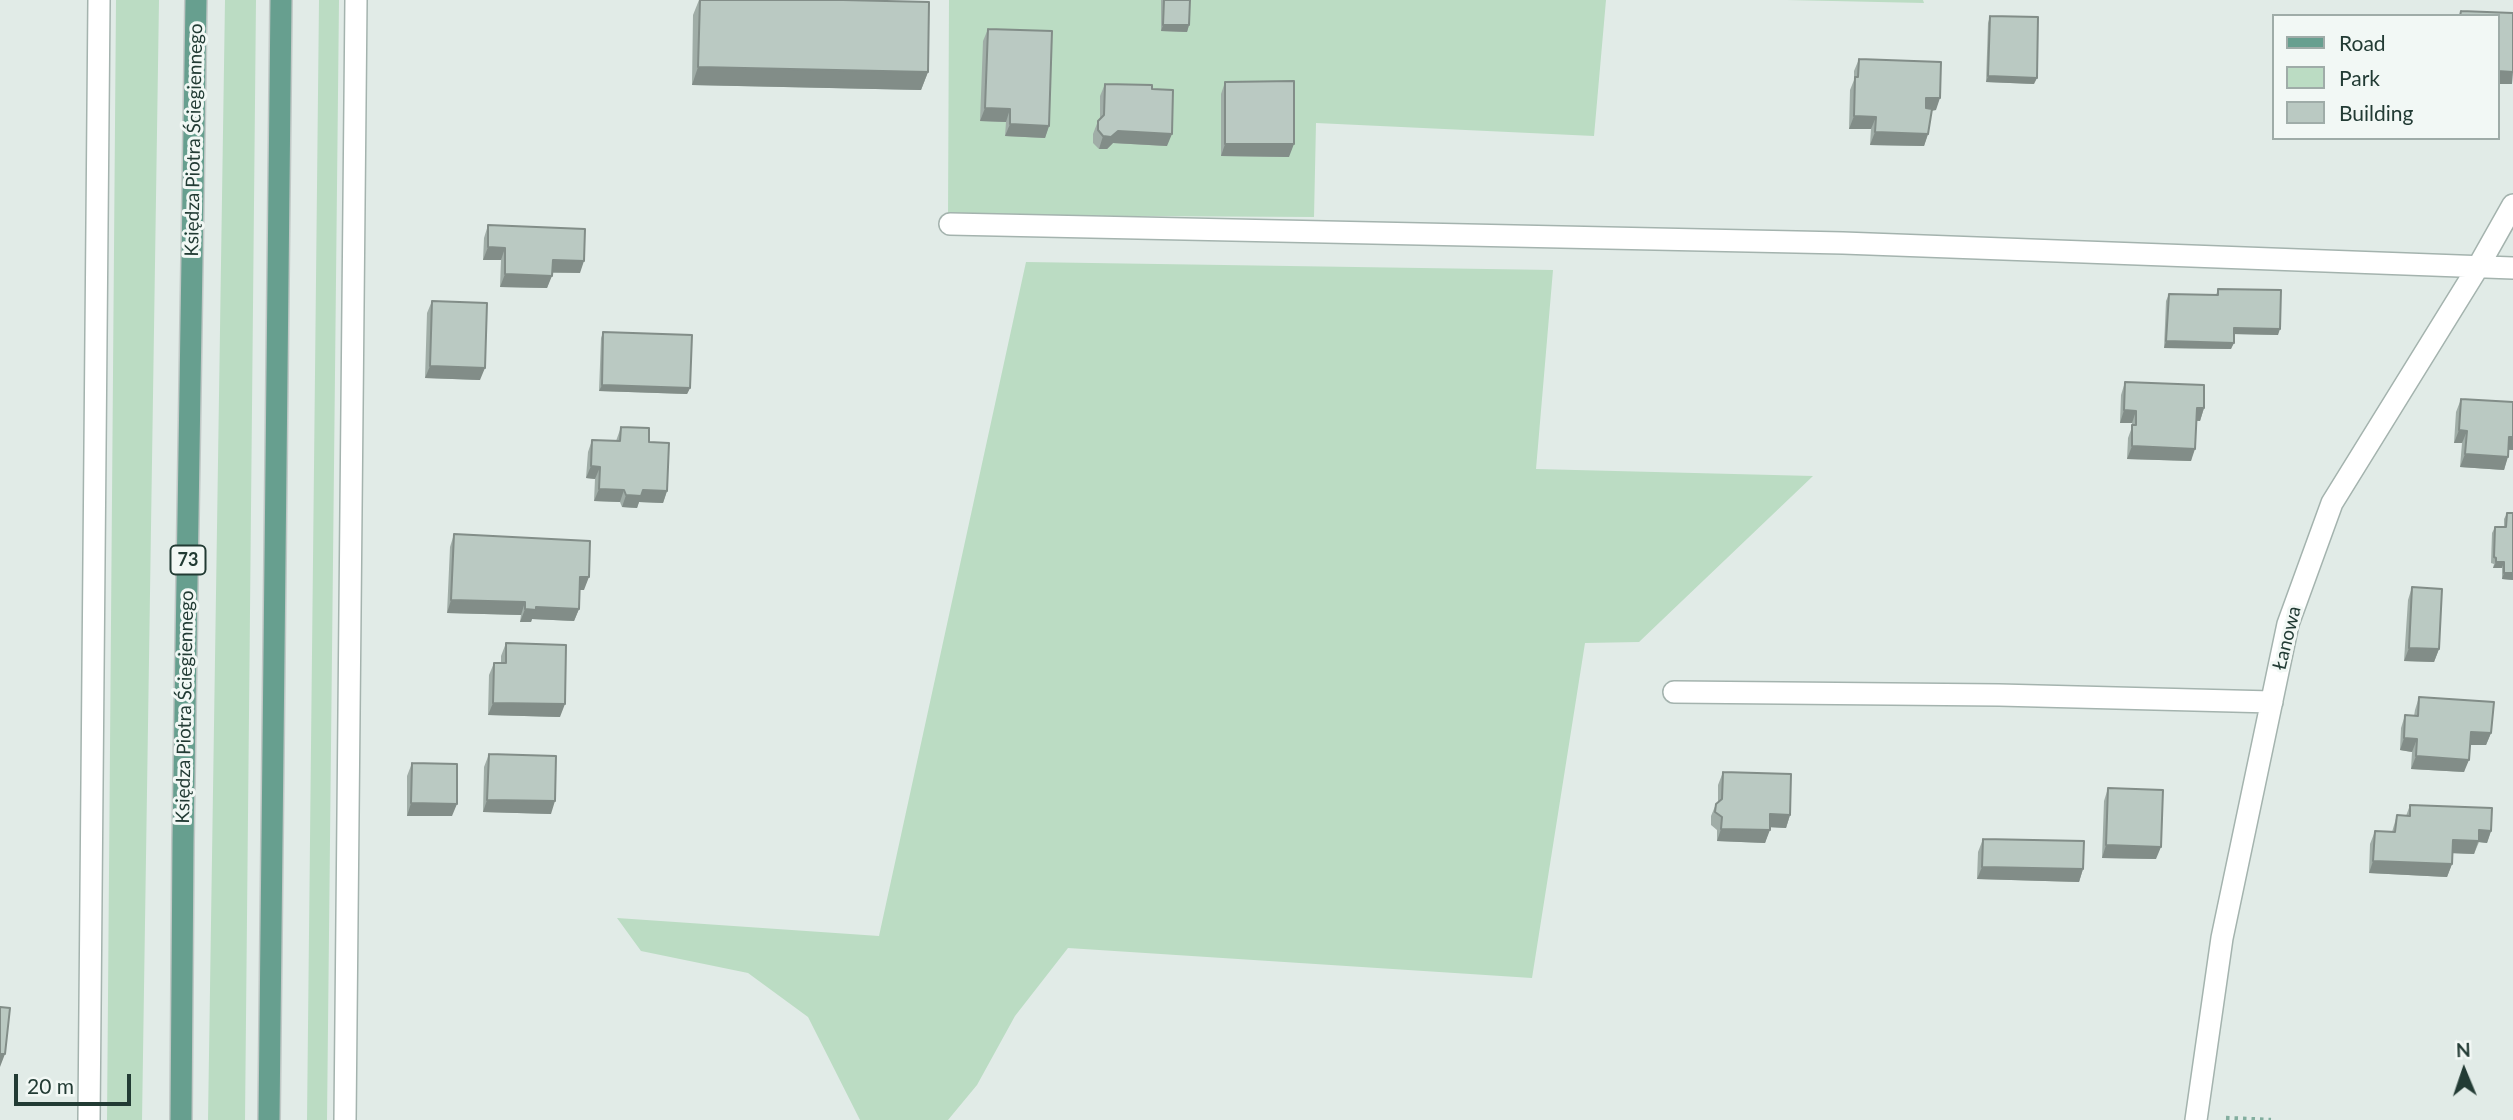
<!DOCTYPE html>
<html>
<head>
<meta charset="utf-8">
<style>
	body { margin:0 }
	#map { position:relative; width:2513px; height:1120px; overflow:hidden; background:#e1ebe7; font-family:Lato,sans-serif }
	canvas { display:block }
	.legend { position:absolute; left:2272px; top:14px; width:228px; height:126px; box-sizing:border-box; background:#f2f8f5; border:2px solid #9faca8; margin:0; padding:9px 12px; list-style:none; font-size:21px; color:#223b34 }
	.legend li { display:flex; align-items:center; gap:14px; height:35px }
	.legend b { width:35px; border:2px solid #9faca8 }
	.north { position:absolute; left:2429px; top:1036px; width:70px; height:70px; -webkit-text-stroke:5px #f2f8f5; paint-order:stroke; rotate:358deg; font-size:19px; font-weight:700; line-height:28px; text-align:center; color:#223b34 }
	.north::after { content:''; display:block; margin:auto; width:24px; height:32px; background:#223b34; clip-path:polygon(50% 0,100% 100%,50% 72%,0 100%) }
	.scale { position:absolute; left:14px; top:1074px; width:117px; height:32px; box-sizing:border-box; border:4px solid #223b34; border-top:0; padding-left:9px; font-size:21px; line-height:24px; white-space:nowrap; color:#223b34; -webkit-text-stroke:5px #f2f8f5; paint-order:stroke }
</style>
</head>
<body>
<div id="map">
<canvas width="2513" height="1120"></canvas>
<ul class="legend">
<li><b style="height:9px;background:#679f8f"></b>Road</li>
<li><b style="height:19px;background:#bbdcc3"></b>Park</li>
<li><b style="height:19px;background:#bac9c2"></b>Building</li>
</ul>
<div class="north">N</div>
<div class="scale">20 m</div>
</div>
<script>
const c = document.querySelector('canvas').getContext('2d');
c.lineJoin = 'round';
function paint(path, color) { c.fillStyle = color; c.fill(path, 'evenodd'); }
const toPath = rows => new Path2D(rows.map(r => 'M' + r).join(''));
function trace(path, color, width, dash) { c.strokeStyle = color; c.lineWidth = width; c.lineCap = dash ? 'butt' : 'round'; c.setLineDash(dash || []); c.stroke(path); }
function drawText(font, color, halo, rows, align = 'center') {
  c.font = font + ' Lato,sans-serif'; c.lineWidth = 6; c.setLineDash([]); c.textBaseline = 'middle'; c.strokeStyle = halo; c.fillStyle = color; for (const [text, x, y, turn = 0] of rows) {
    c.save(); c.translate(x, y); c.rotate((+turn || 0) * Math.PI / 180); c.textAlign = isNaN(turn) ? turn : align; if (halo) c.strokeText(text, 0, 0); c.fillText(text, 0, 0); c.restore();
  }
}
paint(toPath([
	[116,0,159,0,142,1120,107,1120],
	[225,0,256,0,245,1120,208,1120],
	[319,0,339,0,327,1120,307,1120],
	[949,0,1606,0,1594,136,1316,123,1314,217,948,215],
	[1787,0,1923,0,1924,3],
	[1026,262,1553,270,1536,469,1813,476,1639,642,1585,643,1532,978,1068,948,1015,1016,977,1085,948,1120,860,1120,808,1017,748,973,641,951,617,918,879,936]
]), '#bbdcc3');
const minor = toPath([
	[950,224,1843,243,2513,268],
	[1674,692,1999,695,2272,702],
	[89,1120,99,0],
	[345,1120,356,0],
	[2196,1120,2222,938,2288,624,2332,503,2478,267,2513,205]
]);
const major = toPath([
	[181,1120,183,841,196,0],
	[269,1120,281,0]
]);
trace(minor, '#a4b3ae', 24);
trace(major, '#c1c8c6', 24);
trace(toPath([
	[2226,1118,2271,1120]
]), '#83ae9f', 4.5, [3.5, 5]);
trace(minor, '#fff', 21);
trace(major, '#679f8f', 21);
paint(toPath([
	[699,0,843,0,928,72,921,90,692,85,693,15],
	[1161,0,1190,0,1189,25,1187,32,1161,31],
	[1990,16,2034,84,1986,82,1988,23],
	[988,29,1049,126,1045,138,1005,136,1006,122,980,121,983,41],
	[1859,59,1936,110,1932,111,1928,134,1924,146,1870,145,1871,129,1849,129,1850,90,1854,80,1854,71],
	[1225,82,1289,157,1221,156,1221,94],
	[1105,84,1152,89,1167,146,1113,143,1107,149,1099,149,1093,143,1093,134,1098,121,1100,120,1100,96],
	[488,225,580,273,552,273,547,288,500,287,501,260,483,260,484,238],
	[2218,289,2278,335,2234,334,2231,349,2164,348,2166,301,2169,294,2216,295],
	[432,301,480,380,425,378,427,313],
	[603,332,690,388,687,394,599,391,601,338],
	[2125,382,2204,408,2200,421,2196,421,2191,461,2127,459,2128,438,2132,427,2132,423,2120,423,2121,395],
	[2461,399,2513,402,2513,450,2509,450,2504,470,2460,467,2462,443,2454,443,2456,412],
	[621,427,649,442,667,491,663,503,639,502,637,508,622,507,620,502,594,501,595,479,586,478,588,452,592,440,616,441],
	[2507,513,2513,513,2513,580,2502,579,2502,568,2493,568,2494,564,2491,563,2492,533,2495,527,2504,527,2504,519],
	[454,534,584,590,579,590,579,609,574,621,532,619,531,622,520,622,521,615,447,613,450,547],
	[2412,587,2439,649,2434,662,2404,661,2408,600],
	[506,643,560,717,488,715,489,675,494,663,501,663,501,656],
	[2419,697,2491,733,2486,745,2470,745,2464,772,2411,769,2412,752,2400,750,2401,728,2405,715,2414,716,2415,710],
	[489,754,551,814,483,812,484,767],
	[412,763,452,816,407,816,407,776],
	[1723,772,1790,815,1786,828,1770,827,1765,843,1717,841,1717,830,1711,825,1711,816,1716,804,1718,802,1718,785],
	[2108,788,2156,859,2102,858,2104,801],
	[2410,805,2491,831,2487,843,2479,842,2474,854,2452,853,2452,864,2447,877,2369,873,2370,844,2375,831,2392,832,2397,815,2406,816],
	[1983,839,2083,869,2079,882,1977,879,1978,852]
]), '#a0ada7');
paint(toPath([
	[1163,25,1189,25,1187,32,1161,31],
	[698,67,928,72,921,90,692,85],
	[2497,71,2513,72,2512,84,2497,84],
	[1988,76,2037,78,2034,84,1986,82],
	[1926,98,1940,98,1936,110,1922,111],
	[985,108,1010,109,1006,122,980,121],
	[1854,116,1876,117,1871,129,1849,129],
	[1010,124,1049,126,1045,138,1005,136],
	[1118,131,1172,134,1167,146,1113,143,1107,149,1099,149,1103,136],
	[1875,132,1928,134,1924,146,1870,145],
	[1225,144,1294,144,1289,157,1221,156],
	[488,247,505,248,501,260,483,260],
	[553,260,584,261,580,273,548,272],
	[505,274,552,276,547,288,500,287],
	[2234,328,2280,329,2278,335,2232,334],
	[2166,341,2234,343,2231,349,2164,348],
	[430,366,485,368,480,380,425,378],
	[602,385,690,388,687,394,599,391],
	[2197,408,2204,408,2200,421,2192,420],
	[2124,410,2136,411,2132,423,2120,423],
	[2459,430,2467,431,2462,443,2454,443],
	[2509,437,2513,437,2513,450,2505,449],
	[2132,446,2195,449,2191,461,2127,459],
	[2465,454,2508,457,2504,470,2460,467],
	[591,466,600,467,595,479,586,478],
	[599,489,624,490,620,502,594,501],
	[643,490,667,491,663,503,639,502,637,508,622,507,626,495],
	[2496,562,2504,562,2502,568,2493,568],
	[2504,573,2513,573,2513,580,2502,579],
	[580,577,589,577,584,590,575,590],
	[451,600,525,602,521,615,447,613],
	[536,607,579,609,574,621,532,619,531,622,520,622,525,609],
	[2409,648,2439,649,2434,662,2404,661],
	[493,703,565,704,560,717,488,715],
	[2471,732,2491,733,2486,745,2466,745],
	[2404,738,2417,739,2412,752,2400,750],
	[2416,756,2469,760,2464,772,2411,769],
	[487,800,555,801,551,814,483,812],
	[411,803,457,804,452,816,407,816],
	[1770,814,1790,815,1786,828,1766,827],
	[1721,829,1770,830,1765,843,1717,841],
	[2479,830,2491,831,2487,843,2478,842,2474,854,2448,853,2453,840],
	[2106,845,2161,847,2156,859,2102,858],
	[2373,861,2452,864,2447,877,2369,873],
	[1982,867,2083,869,2079,882,1977,879],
	[0,1054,5,1054,0,1067]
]), '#828d88');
const building = toPath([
	[700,0,843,0,929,2,928,72,698,67,700,0],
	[1164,0,1190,0,1189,25,1163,25,1164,0],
	[2461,11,2513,13,2513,72,2497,71,2497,16,2460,16,2461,11],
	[1990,16,2038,17,2037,78,1988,76,1990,16],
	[988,29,1052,31,1049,126,1010,124,1010,109,985,108,988,29],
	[1859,59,1941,62,1940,98,1926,98,1926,108,1932,109,1928,134,1875,132,1876,117,1854,116,1855,77,1858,77,1859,59],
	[1294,81,1294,144,1225,144,1225,82,1294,81],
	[1105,84,1152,85,1152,89,1173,90,1172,134,1118,131,1111,137,1103,136,1098,130,1098,121,1104,115,1105,84],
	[488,225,585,229,584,261,553,260,552,276,505,274,505,248,488,247,488,225],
	[2218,289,2281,290,2280,329,2234,328,2234,343,2166,341,2169,294,2218,295,2218,289],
	[432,301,487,303,485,368,430,366,432,301],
	[603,332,692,335,690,388,602,385,603,332],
	[2125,382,2204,385,2204,408,2197,408,2195,449,2132,446,2132,425,2136,425,2136,411,2124,410,2125,382],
	[2461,399,2513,402,2513,437,2509,437,2508,457,2465,454,2467,431,2459,430,2461,399],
	[621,427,649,428,649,442,669,443,667,491,643,490,641,496,626,495,624,490,599,489,600,467,591,466,592,440,620,441,621,427],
	[2507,513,2513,513,2513,573,2504,573,2504,562,2496,562,2496,558,2494,557,2495,527,2506,527,2507,513],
	[454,534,590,541,589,577,580,577,579,609,536,607,536,610,525,609,525,602,451,600,454,534],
	[2412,587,2442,589,2439,649,2409,648,2412,587],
	[506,643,566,645,565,704,493,703,494,663,506,663,506,643],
	[2419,697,2494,702,2491,733,2471,732,2469,760,2416,756,2417,739,2404,738,2405,715,2418,716,2419,697],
	[489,754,556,756,555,801,487,800,489,754],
	[412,763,457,764,457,804,411,803,412,763],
	[1723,772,1791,774,1790,815,1770,814,1770,830,1721,829,1722,817,1715,812,1716,804,1722,799,1723,772],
	[2108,788,2163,790,2161,847,2106,845,2108,788],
	[2410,805,2492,808,2491,831,2479,830,2479,841,2453,840,2452,864,2373,861,2375,831,2395,832,2397,815,2410,816,2410,805],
	[1983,839,2084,841,2083,869,1982,867,1983,839],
	[0,1007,10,1008,5,1054,0,1054,0,1007]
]);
paint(building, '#bac9c2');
trace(building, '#828d88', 2);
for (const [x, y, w] of [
	[188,560,35]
]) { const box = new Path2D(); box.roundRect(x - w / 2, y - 14.5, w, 29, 5); c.fillStyle = '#f2f8f5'; c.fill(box); trace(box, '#223b34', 2); }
drawText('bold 18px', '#223b34', null, [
	["73",188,560]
]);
drawText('19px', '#223b34', '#f2f8f5', [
	["Księdza Piotra Ściegiennego",194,140,-89],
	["Łanowa",2287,638,-76],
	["Księdza Piotra Ściegiennego",185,707,-89]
]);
</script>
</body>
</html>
